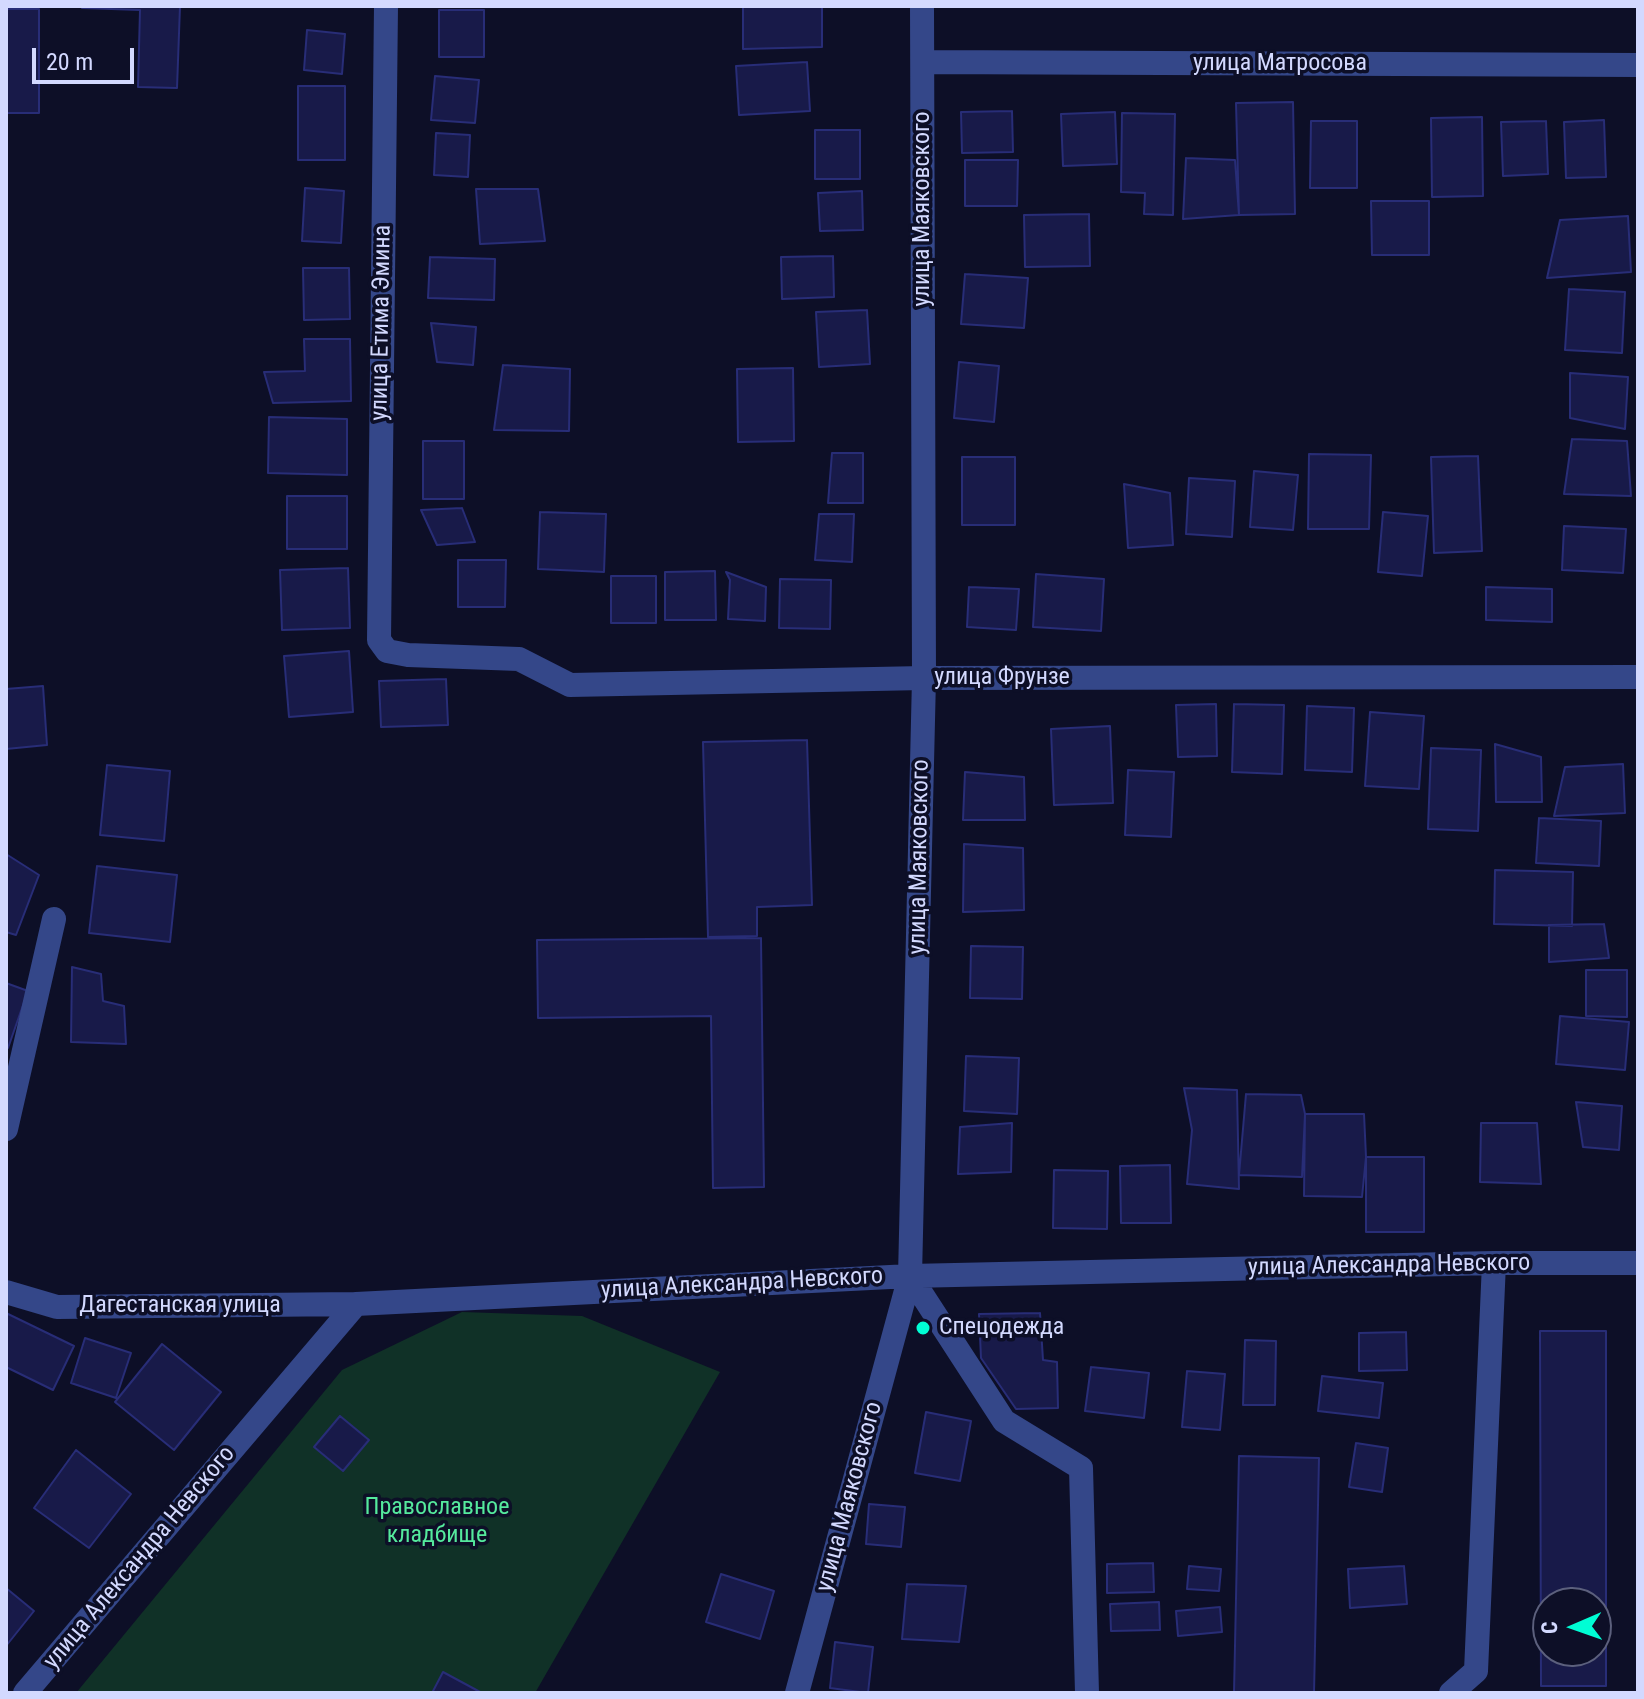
<!DOCTYPE html>
<html>
<head>
<meta charset="utf-8">
<style>
	body { margin:0 }
	#map { position:relative; width:1644px; height:1699px; overflow:hidden; background:#0d0f27; font-family:"Roboto Condensed",sans-serif }
	canvas { display:block }
	.frame { position:absolute; inset:0; border:8px solid #d3d9ff; pointer-events:none }
	.north { position:absolute; left:1532px; top:1587px; width:80px; height:80px; box-sizing:border-box; background:#0d0f27; border:2px solid #5c607d; border-radius:50%; rotate:268deg; font-size:22px; font-weight:700; line-height:32px; text-align:center; color:#d3d9ff }
	.north::after { content:''; display:block; margin:auto; width:28px; height:36px; background:#00fed5; clip-path:polygon(50% 0,100% 100%,50% 72%,0 100%) }
	.scale { position:absolute; left:32px; top:48px; width:102px; height:36px; box-sizing:border-box; border:4px solid #d3d9ff; border-top:0; padding-left:10px; font-size:24px; line-height:28px; white-space:nowrap; color:#d3d9ff; -webkit-text-stroke:6px #0d0f27; paint-order:stroke }
</style>
</head>
<body>
<div id="map">
<canvas width="1644" height="1699"></canvas>
<div class="frame"></div>
<div class="north">С</div>
<div class="scale">20 m</div>
</div>
<script>
const c = document.querySelector('canvas').getContext('2d');
c.lineJoin = 'round';
function paint(path, color) { c.fillStyle = color; c.fill(path, 'evenodd'); }
const toPath = rows => new Path2D(rows.map(r => 'M' + r).join(''));
function trace(path, color, width, dash) { c.strokeStyle = color; c.lineWidth = width; c.lineCap = dash ? 'butt' : 'round'; c.setLineDash(dash || []); c.stroke(path); }
function drawText(font, color, halo, rows, align = 'center') {
  c.font = font + ' "Roboto Condensed",sans-serif'; c.lineWidth = 7; c.setLineDash([]); c.textBaseline = 'middle'; c.strokeStyle = halo; c.fillStyle = color; for (const [text, x, y, turn = 0] of rows) {
    c.save(); c.translate(x, y); c.rotate((+turn || 0) * Math.PI / 180); c.textAlign = isNaN(turn) ? turn : align; if (halo) c.strokeText(text, 0, 0); c.fillText(text, 0, 0); c.restore();
  }
}
paint(toPath([
	[462,1312,582,1316,720,1372,535,1693,76,1693,342,1370]
]), '#103127');
const building = toPath([
	[82,6,180,6,177,88,138,87,140,10,82,8,82,6],
	[743,6,822,6,822,47,743,49,743,6],
	[6,9,39,9,39,113,6,113,6,9],
	[439,10,484,10,484,57,439,57,439,10],
	[307,30,345,34,342,74,304,70,307,30],
	[807,62,810,111,739,115,736,66,807,62],
	[435,76,479,80,475,123,431,120,435,76],
	[298,86,345,86,345,160,298,160,298,86],
	[1293,102,1295,214,1239,215,1236,103,1293,102],
	[1012,111,1013,152,962,153,961,112,1012,111],
	[1115,112,1117,164,1063,166,1061,114,1115,112],
	[1122,113,1175,114,1173,215,1144,214,1145,193,1121,192,1122,113],
	[1482,117,1483,196,1432,197,1431,118,1482,117],
	[1604,120,1606,177,1566,178,1564,122,1604,120],
	[1311,121,1357,121,1357,188,1310,188,1311,121],
	[1546,121,1548,174,1503,176,1501,122,1546,121],
	[815,130,860,130,860,179,815,179,815,130],
	[436,133,470,135,468,177,434,175,436,133],
	[1186,158,1235,160,1239,215,1183,219,1186,158],
	[965,160,1018,160,1017,206,965,206,965,160],
	[305,188,344,191,341,243,302,241,305,188],
	[476,189,538,189,545,241,480,244,476,189],
	[862,191,863,230,820,231,818,193,862,191],
	[1371,201,1429,201,1429,255,1372,255,1371,201],
	[1089,214,1090,266,1025,267,1024,215,1089,214],
	[1628,216,1631,272,1547,278,1560,220,1628,216],
	[833,256,834,297,782,299,781,257,833,256],
	[430,257,495,259,494,300,428,298,430,257],
	[303,268,349,268,350,319,304,320,303,268],
	[965,274,1028,278,1024,328,961,324,965,274],
	[1569,289,1625,292,1622,353,1565,350,1569,289],
	[867,310,870,364,819,367,816,312,867,310],
	[431,323,476,327,473,365,437,362,431,323],
	[304,339,350,339,351,401,273,403,264,372,305,371,304,339],
	[959,362,999,366,994,422,954,418,959,362],
	[503,365,570,369,569,431,494,430,503,365],
	[793,368,794,441,738,442,737,369,793,368],
	[1570,373,1628,377,1625,429,1570,418,1570,373],
	[269,417,347,419,347,475,268,473,269,417],
	[1572,439,1627,441,1631,496,1564,494,1572,439],
	[423,441,464,441,464,499,423,499,423,441],
	[832,453,863,453,863,503,828,503,832,453],
	[1309,454,1371,455,1369,529,1308,529,1309,454],
	[1478,456,1482,551,1434,553,1431,457,1478,456],
	[962,457,1015,457,1015,525,962,525,962,457],
	[1254,471,1298,475,1293,530,1250,527,1254,471],
	[1189,478,1235,481,1232,537,1186,534,1189,478],
	[1124,484,1170,493,1173,545,1128,548,1124,484],
	[287,496,347,496,347,549,287,549,287,496],
	[462,508,475,542,437,545,421,510,462,508],
	[540,512,606,514,604,572,538,569,540,512],
	[1383,512,1428,516,1422,576,1378,572,1383,512],
	[819,514,854,514,852,562,815,560,819,514],
	[1564,526,1626,529,1623,573,1562,570,1564,526],
	[458,560,506,560,505,607,458,607,458,560],
	[348,568,350,628,282,630,280,570,348,568],
	[715,571,716,620,665,620,665,572,715,571],
	[726,572,766,587,765,621,728,619,730,580,726,572],
	[1036,574,1104,579,1101,631,1033,627,1036,574],
	[611,576,656,576,656,623,611,623,611,576],
	[780,579,831,580,830,629,779,628,780,579],
	[969,587,1019,589,1016,630,967,627,969,587],
	[1486,587,1552,589,1552,622,1486,620,1486,587],
	[349,651,353,712,289,717,284,656,349,651],
	[446,679,448,725,381,727,379,681,446,679],
	[43,686,47,745,6,749,6,689,43,686],
	[1216,704,1217,756,1178,757,1176,705,1216,704],
	[1234,704,1284,705,1282,774,1232,772,1234,704],
	[1307,706,1354,708,1352,772,1305,770,1307,706],
	[1370,712,1424,716,1419,789,1365,786,1370,712],
	[1110,726,1113,803,1054,805,1051,729,1110,726],
	[807,740,812,905,757,907,757,936,708,937,703,742,807,740],
	[1495,744,1541,757,1542,802,1496,802,1495,744],
	[1431,748,1481,750,1478,831,1428,829,1431,748],
	[1623,764,1625,813,1554,816,1565,767,1623,764],
	[107,765,170,771,164,841,100,835,107,765],
	[1128,770,1174,772,1171,837,1125,835,1128,770],
	[965,772,1024,777,1025,820,963,820,965,772],
	[1539,818,1601,821,1599,866,1536,863,1539,818],
	[964,844,1023,848,1024,910,963,912,964,844],
	[6,854,39,875,16,935,6,932,6,854],
	[97,866,177,875,170,942,89,933,97,866],
	[1495,870,1573,872,1572,926,1494,924,1495,870],
	[1604,924,1609,958,1549,962,1549,925,1604,924],
	[761,938,764,1187,713,1188,711,1016,538,1018,537,940,761,938],
	[971,946,1023,947,1022,999,970,998,971,946],
	[72,967,101,974,103,1001,124,1006,126,1044,71,1042,72,967],
	[1586,970,1627,970,1627,1017,1586,1016,1586,970],
	[6,983,28,991,8,1048,6,1047,6,983],
	[1560,1016,1629,1022,1625,1070,1556,1064,1560,1016],
	[966,1056,1019,1058,1017,1114,964,1111,966,1056],
	[1184,1088,1237,1090,1239,1189,1187,1184,1192,1130,1184,1088],
	[1246,1094,1301,1095,1305,1114,1302,1177,1239,1175,1246,1094],
	[1576,1102,1622,1106,1619,1150,1583,1147,1576,1102],
	[1305,1114,1364,1114,1366,1157,1362,1197,1304,1196,1305,1114],
	[1012,1123,1011,1172,958,1174,960,1127,1012,1123],
	[1481,1123,1537,1123,1541,1184,1480,1182,1481,1123],
	[1366,1157,1424,1157,1424,1232,1366,1232,1366,1157],
	[1170,1165,1171,1223,1121,1223,1120,1166,1170,1165],
	[1054,1170,1108,1171,1107,1229,1053,1228,1054,1170],
	[6,1313,74,1346,53,1390,6,1367,6,1313],
	[1040,1313,1043,1360,1057,1362,1058,1408,1016,1409,981,1358,979,1314,1040,1313],
	[1540,1331,1606,1331,1606,1686,1541,1686,1540,1331],
	[1548,1603,1596,1603,1596,1651,1548,1651,1548,1603],
	[1406,1332,1407,1370,1359,1371,1359,1333,1406,1332],
	[85,1338,131,1353,116,1398,71,1383,85,1338],
	[1245,1340,1276,1341,1275,1405,1243,1405,1245,1340],
	[162,1344,221,1392,174,1450,115,1402,162,1344],
	[1091,1367,1149,1373,1144,1418,1085,1411,1091,1367],
	[1187,1371,1225,1374,1220,1430,1182,1427,1187,1371],
	[1322,1376,1383,1383,1379,1418,1318,1411,1322,1376],
	[926,1412,971,1421,960,1481,915,1473,926,1412],
	[340,1416,369,1440,343,1471,314,1447,340,1416],
	[1356,1443,1388,1448,1382,1492,1349,1487,1356,1443],
	[76,1450,131,1494,89,1548,34,1508,76,1450],
	[1239,1456,1319,1458,1314,1693,1234,1693,1239,1456],
	[869,1504,905,1507,901,1547,866,1544,869,1504],
	[1153,1563,1154,1592,1107,1593,1107,1564,1153,1563],
	[1189,1566,1221,1569,1219,1591,1187,1589,1189,1566],
	[1404,1566,1407,1604,1350,1608,1348,1569,1404,1566],
	[721,1574,774,1591,760,1639,706,1622,721,1574],
	[907,1584,966,1586,959,1642,902,1639,907,1584],
	[6,1588,34,1611,6,1646,6,1588],
	[1159,1602,1160,1630,1111,1631,1110,1604,1159,1602],
	[1220,1607,1222,1632,1178,1636,1176,1611,1220,1607],
	[835,1642,873,1647,868,1693,830,1688,835,1642],
	[443,1672,482,1693,432,1693,443,1672]
]);
paint(building, '#181a49');
trace(building, '#282d77', 2);
trace(toPath([
	[386,6,379,640,387,651,408,655,519,659,570,685,924,678,1638,677],
	[923,62,1638,65],
	[6,1129,54,919],
	[910,1276,1004,1421,1081,1468,1087,1693],
	[6,1292,57,1307,356,1304],
	[25,1693,356,1304,910,1276,1494,1263,1638,1263],
	[797,1693,910,1276,924,678,922,6],
	[1451,1693,1476,1671,1494,1263]
]), '#344789', 24);
for (const [x, y, r, color] of [
	[923,1328,8,"#00fed5"]
]) { const dot = new Path2D(); dot.arc(x, y, r, 0, 2 * Math.PI); c.fillStyle = color; c.fill(dot); trace(dot, '#0d0f27', 3); }
drawText('24px', '#d3d9ff', '#0d0f27', [
	["улица Матросова",1280,64],
	["улица Маяковского",923,209,-90],
	["улица Етима Эмина",382,323,-89],
	["улица Фрунзе",1002,678],
	["улица Маяковского",920,857,-89],
	["улица Александра Невского",1389,1266,-1],
	["улица Александра Невского",742,1284,-3],
	["Дагестанская улица",180,1306],
	["улица Маяковского",850,1497,-75],
	["улица Александра Невского",140,1558,-50]
]);
drawText('24px', '#d3d9ff', '#0d0f27', [
	["Спецодежда",939,1328]
], 'left');
drawText('24px', '#55e99d', '#0d0f27', [
	["Православное",437,1508],
	["кладбище",437,1536]
]);
</script>
</body>
</html>
